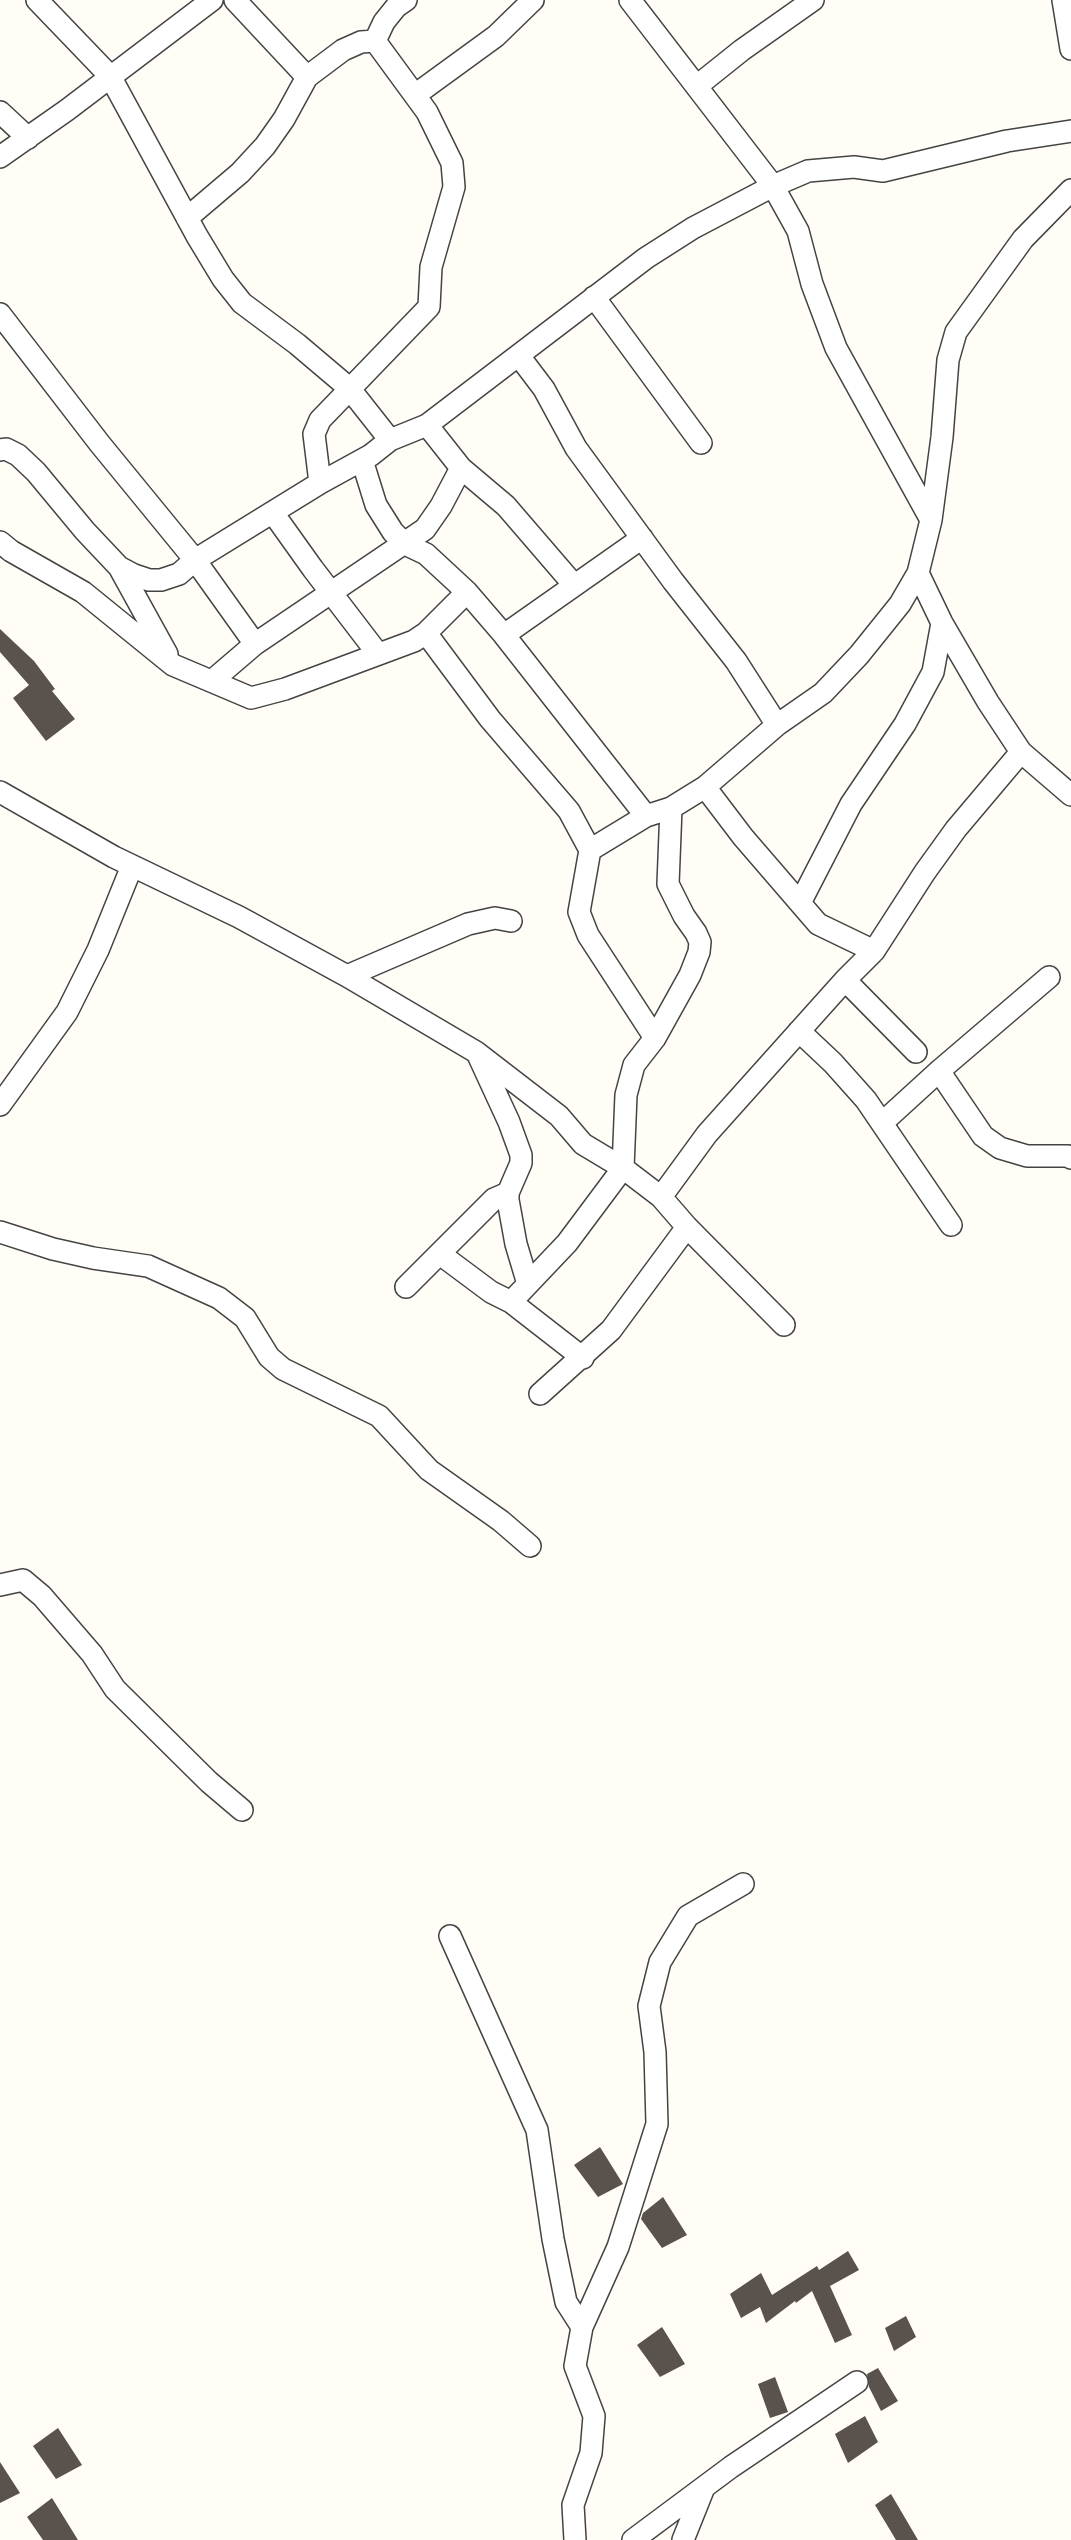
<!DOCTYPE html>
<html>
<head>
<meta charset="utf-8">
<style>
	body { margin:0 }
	canvas { display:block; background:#fffdf5 }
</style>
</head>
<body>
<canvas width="1071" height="2540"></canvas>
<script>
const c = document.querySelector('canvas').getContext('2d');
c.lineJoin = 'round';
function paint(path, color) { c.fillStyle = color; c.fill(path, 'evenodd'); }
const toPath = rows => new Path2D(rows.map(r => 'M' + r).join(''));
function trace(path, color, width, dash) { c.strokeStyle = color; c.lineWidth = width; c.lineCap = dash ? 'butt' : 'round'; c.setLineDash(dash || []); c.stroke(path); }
paint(toPath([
	[0,629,34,661,55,689,52,691,75,719,46,741,13,698,29,685,0,652],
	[600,2147,623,2184,598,2197,574,2165],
	[663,2197,687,2235,662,2248,641,2219,643,2213],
	[848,2251,859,2270,830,2286,852,2335,835,2343,812,2291,796,2303,795,2301,766,2323,760,2307,741,2318,730,2294,761,2273,772,2295,817,2266,819,2270],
	[906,2316,916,2337,894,2351,885,2328],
	[662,2327,685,2364,660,2377,637,2345],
	[878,2368,898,2401,881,2411,869,2387,867,2374],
	[775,2377,788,2412,770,2418,758,2384],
	[865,2416,878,2442,848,2463,835,2434],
	[58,2428,82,2465,56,2479,33,2446],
	[0,2462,20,2493,0,2503],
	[891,2494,918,2540,896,2540,875,2505],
	[52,2498,78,2540,43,2540,27,2517]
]), '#5a524d');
const minor = toPath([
	[37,0,110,76,197,236,223,279,242,303,297,344,349,388,390,440],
	[235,0,307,77],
	[630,0,773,186,798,231,812,284,836,348,931,520],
	[1063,0,1071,49],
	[375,41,384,22,396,7,406,0],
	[697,86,742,50,813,0],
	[415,95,496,36,533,0],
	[0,112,28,138],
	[0,157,67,110,212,0],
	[187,218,240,173,265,146,284,119,307,77,343,50,361,42,375,41],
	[594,297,701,443],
	[0,314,100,444,195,560,255,644],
	[519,356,544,389,576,448,673,581,736,661,777,725],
	[427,425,461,468,506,506,574,585],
	[0,450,6,449,18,455,36,472,85,531,119,567,134,575,149,580,161,580,179,574,195,560,320,483,371,455,390,440,427,425,646,258,693,228,773,186,808,171,854,167,883,171,1007,141,1071,131],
	[362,460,376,505,393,532,405,544,426,554,467,592,504,635,646,816],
	[320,483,314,434,320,420,429,307,431,267,454,187,452,163,427,112,375,41],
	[273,513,313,569,378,654],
	[0,542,11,551,83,592,173,665,251,698,285,689,414,641,426,633,467,592],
	[119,567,167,654],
	[918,573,942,623,988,702,1021,752,1071,795],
	[426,633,490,719,569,811,590,850,579,912,588,935,655,1038],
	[504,635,642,538],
	[213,680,255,644,425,529,441,506,461,468],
	[705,787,743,837,818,924,874,951],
	[0,792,114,857,239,917,347,976,476,1052,559,1116,583,1144,623,1168,661,1197,687,1227,784,1325],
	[590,850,646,816,671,808,705,787,777,725,823,693,859,655,900,604,918,573,931,520,942,437,948,360,956,332,1023,239,1071,190],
	[800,903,851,804,905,724,933,672,942,623],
	[347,976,468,924,495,918,511,921],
	[845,980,916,1052],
	[799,1031,833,1063,866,1100,951,1225],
	[479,1057,509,1122,521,1155,521,1163,508,1193,508,1200,516,1244,528,1284],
	[939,1071,983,1136,1000,1148,1027,1156,1068,1156,1071,1158],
	[0,1105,67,1012,98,950,132,866],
	[882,1123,939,1071,1049,977],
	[661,1197,707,1134,845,980,874,951,925,872,956,829,1021,752],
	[0,1232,53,1249,93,1258,148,1266,219,1298,245,1318,269,1357,283,1369,379,1416,429,1470,501,1521,530,1546],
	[440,1254,491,1292,511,1302,583,1358],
	[406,1287,494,1199,508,1193],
	[511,1302,567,1243,623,1168,626,1095,634,1065,655,1038,690,975,699,952,700,942,696,933,684,916,668,884,671,808],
	[540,1394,611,1330,687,1227],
	[0,1585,23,1580,42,1596,92,1654,115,1689,209,1782,242,1810],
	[450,1936,537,2130,553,2239,566,2302,582,2327],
	[575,2540,573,2505,591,2453,594,2416,575,2366,582,2327,618,2247,657,2124,655,2052,649,2006,660,1962,688,1916,743,1884],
	[633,2540,731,2467,857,2382],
	[683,2540,703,2490]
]);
trace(minor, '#444', 24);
trace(minor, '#fff', 21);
</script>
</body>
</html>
